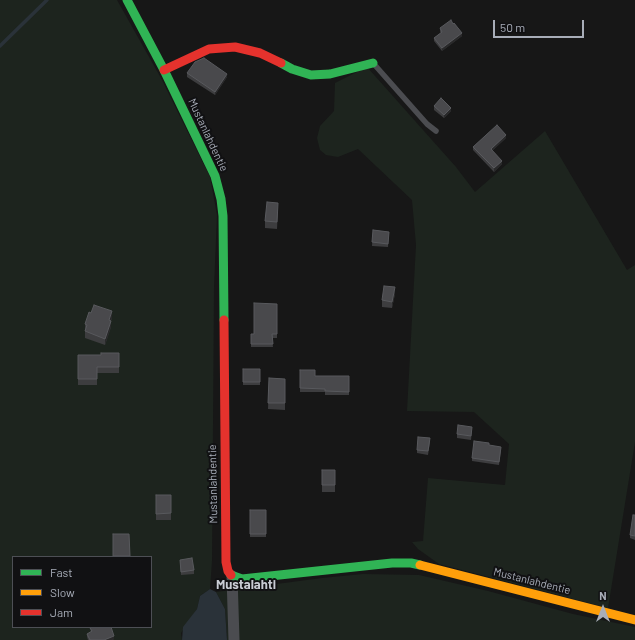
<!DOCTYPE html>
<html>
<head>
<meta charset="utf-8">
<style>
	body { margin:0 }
	#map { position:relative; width:635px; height:640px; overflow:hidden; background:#171717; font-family:Barlow,sans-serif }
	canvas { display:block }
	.legend { position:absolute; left:12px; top:556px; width:140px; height:72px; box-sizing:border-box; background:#111113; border:1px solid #4d4f55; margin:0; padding:5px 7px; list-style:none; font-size:12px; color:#a8adb8 }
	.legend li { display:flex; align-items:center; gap:8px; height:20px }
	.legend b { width:20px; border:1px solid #4d4f55 }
	.north { position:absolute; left:583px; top:588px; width:40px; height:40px; -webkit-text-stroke:3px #111113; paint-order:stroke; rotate:0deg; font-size:11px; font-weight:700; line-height:16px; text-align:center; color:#a8adb8 }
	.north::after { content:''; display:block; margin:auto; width:14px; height:18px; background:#a8adb8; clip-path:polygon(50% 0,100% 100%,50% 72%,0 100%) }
	.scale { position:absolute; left:493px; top:20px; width:91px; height:18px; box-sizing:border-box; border:2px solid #a8adb8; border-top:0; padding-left:5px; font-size:12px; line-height:14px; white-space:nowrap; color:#a8adb8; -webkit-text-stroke:3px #111113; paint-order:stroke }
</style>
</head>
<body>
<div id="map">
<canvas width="635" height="640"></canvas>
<ul class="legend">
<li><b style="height:5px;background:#30b455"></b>Fast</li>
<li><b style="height:5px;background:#ff9f0a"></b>Slow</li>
<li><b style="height:5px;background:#e5322d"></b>Jam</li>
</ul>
<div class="north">N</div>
<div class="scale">50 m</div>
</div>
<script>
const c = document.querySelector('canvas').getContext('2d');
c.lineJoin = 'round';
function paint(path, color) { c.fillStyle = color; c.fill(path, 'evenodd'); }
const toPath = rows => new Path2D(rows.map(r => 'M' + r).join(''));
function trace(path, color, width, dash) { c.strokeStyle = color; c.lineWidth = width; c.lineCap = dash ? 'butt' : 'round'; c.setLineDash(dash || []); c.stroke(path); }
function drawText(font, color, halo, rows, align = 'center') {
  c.font = font + ' Barlow,sans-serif'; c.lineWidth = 4; c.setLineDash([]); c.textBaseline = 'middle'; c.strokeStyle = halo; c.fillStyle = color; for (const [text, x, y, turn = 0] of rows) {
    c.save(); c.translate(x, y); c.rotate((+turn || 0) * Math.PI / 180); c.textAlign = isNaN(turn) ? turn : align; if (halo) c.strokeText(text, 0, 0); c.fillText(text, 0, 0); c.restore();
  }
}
paint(toPath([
	[0,0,117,0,162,80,210,177,217,215,214,287,212,561,210,589,200,596,197,609,181,633,182,640,0,640],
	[13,557,151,557,151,627,13,627],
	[367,67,456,167,475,192,545,131,627,270,635,265,635,442,608,608,439,564,418,549,412,542,423,541,428,478,505,485,509,444,474,412,407,411,416,245,412,200,358,149,338,157,326,155,320,150,317,138,320,126,334,111,335,83],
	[363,574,419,575,488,591,573,614,635,627,635,640,227,640,225,609,216,592,322,578]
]), '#1d241e');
paint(toPath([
	[210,589,216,592,225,609,227,640,182,640,183,627,197,609,200,596]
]), '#2a3239');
trace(toPath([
	[0,46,47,0]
]), '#2a3239', 3.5);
trace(toPath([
	[373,63,427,124,436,131]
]), '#4b4c50', 5.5);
trace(toPath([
	[232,576,234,640]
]), '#4b4c50', 11);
trace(toPath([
	[127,0,164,70,215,176,221,199,223,216,224,320],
	[281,63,292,69,311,75,330,74,373,63],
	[231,575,242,579,392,563,411,563,420,565]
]), '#30b455', 9);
trace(toPath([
	[420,565,635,620]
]), '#ff9f0a', 9);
trace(toPath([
	[164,70,209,49,235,47,260,53,281,63],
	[224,320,226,562,228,571,231,575]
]), '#e5322d', 9);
paint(toPath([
	[440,28,462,36,442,51,434,41,434,38,441,33,440,32],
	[187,73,227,77,215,95,187,77],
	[434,106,451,111,444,118,434,110],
	[506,138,492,151,502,164,494,172,473,150,473,147],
	[278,209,277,229,265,228,265,221],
	[373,230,389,232,388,247,372,246],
	[395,294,392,308,382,307,382,300],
	[277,304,277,338,272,338,273,347,251,347,251,334,254,334],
	[112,318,111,321,111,327,105,345,85,338,85,324],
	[119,353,119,373,97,373,97,385,78,385,78,355,101,355],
	[243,369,260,369,260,385,243,385],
	[300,370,315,376,349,376,349,395,325,395,325,392,300,392],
	[269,378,285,379,285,410,268,409],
	[472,430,471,440,457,438,457,434],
	[430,442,428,455,417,453,417,450],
	[489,446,501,450,499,465,472,461,472,458],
	[322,470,335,470,335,492,322,492],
	[156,495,171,495,171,520,156,520],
	[250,510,266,510,266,537,250,537],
	[635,515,635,540,630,538,630,535],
	[113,534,129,534,130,557,113,557],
	[180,560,194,570,194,574,181,575],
	[90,628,114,639,112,640,88,640,87,637,87,634,91,632]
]), '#3d3d3f');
paint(toPath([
	[462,33,462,36,442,51,442,48],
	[227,74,227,77,215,95,215,92],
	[451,108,451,111,444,118,444,115],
	[506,135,506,138,491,152,491,149],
	[502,161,502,164,494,172,494,168],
	[395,287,395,294,392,308,392,302],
	[112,311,112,318,109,326,109,320],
	[111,321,111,327,105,345,105,339],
	[114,636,114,639,112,640,104,640]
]), '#29292a');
const building = toPath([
	[451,20,453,24,454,23,462,33,442,48,434,38,442,32,440,28,451,20],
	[204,58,227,74,215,92,187,73,195,62,204,58],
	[441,98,451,108,444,115,434,106,441,98],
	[497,125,506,135,491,149,502,161,494,168,473,147,497,125],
	[267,202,278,203,277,222,265,221,267,202],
	[373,230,389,232,388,244,372,242,373,230],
	[384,286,395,287,392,302,382,300,384,286],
	[254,303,277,304,277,334,272,334,273,344,251,344,251,334,254,334,254,303],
	[94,305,112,311,109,320,111,321,105,339,85,331,87,325,85,324,89,312,91,313,94,305],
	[101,353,119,353,119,367,97,367,97,379,78,379,78,355,101,355,101,353],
	[243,369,260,369,260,382,243,382,243,369],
	[300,370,315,370,315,376,349,376,349,392,325,391,325,389,300,388,300,370],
	[269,378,285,379,285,403,268,403,269,378],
	[458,425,472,427,471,436,457,434,458,425],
	[418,437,430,438,428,451,417,450,418,437],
	[474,441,489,443,489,445,501,447,499,462,472,458,474,441],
	[322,470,335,470,335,485,322,485,322,470],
	[156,495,171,495,171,513,156,514,156,495],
	[250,510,266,510,266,534,250,534,250,510],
	[633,515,635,515,635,536,630,535,633,515],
	[113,534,129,534,130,556,113,556,113,534],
	[192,558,194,570,181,572,180,560,192,558],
	[93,627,111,627,114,636,104,640,90,640,87,634,92,631,90,628,93,627]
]);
paint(building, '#49494c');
trace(building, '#58595d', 1);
drawText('11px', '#a8adb8', '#111113', [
	["Mustanlahdentie",208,135,65],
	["Mustanlahdentie",213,484,-91],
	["Mustanlahdentie",532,581,14]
]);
drawText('bold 13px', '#c9ccd4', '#111113', [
	["Mustalahti",246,585]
]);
</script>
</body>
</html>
